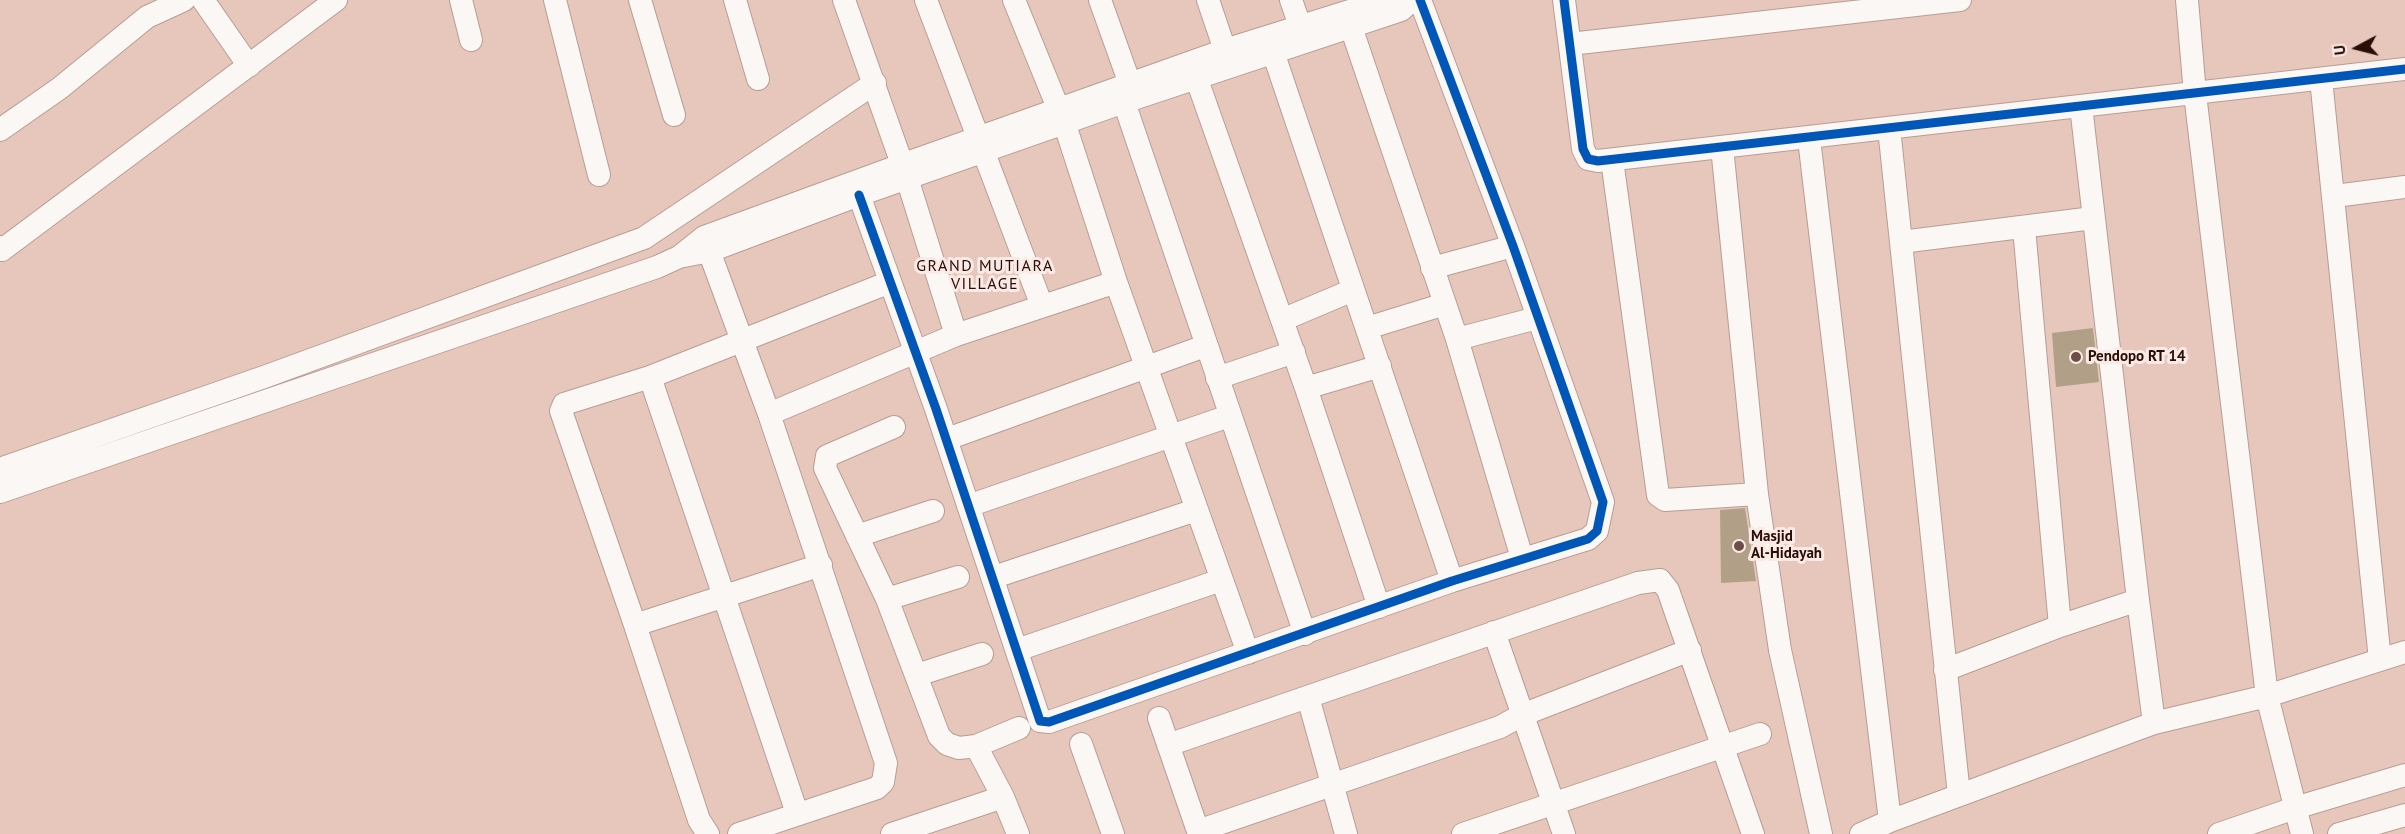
<!DOCTYPE html>
<html>
<head>
<meta charset="utf-8">
<style>
	body { margin:0 }
	#map { position:relative; width:2405px; height:834px; overflow:hidden; background:#e7c7bc; font-family:"PT Sans",sans-serif }
	canvas { display:block }
	.north { position:absolute; left:2327px; top:18px; width:60px; height:60px; -webkit-text-stroke:4px #faeae5; paint-order:stroke; rotate:263deg; font-size:16px; font-weight:700; line-height:24px; text-align:center; color:#280e06 }
	.north::after { content:''; display:block; margin:auto; width:21px; height:27px; background:#280e06; clip-path:polygon(50% 0,100% 100%,50% 72%,0 100%) }
</style>
</head>
<body>
<div id="map">
<canvas width="2405" height="834"></canvas>
<div class="north">U</div>
</div>
<script>
const c = document.querySelector('canvas').getContext('2d');
c.lineJoin = 'round';
function paint(path, color) { c.fillStyle = color; c.fill(path, 'evenodd'); }
const toPath = rows => new Path2D(rows.map(r => 'M' + r).join(''));
function trace(path, color, width, dash) { c.strokeStyle = color; c.lineWidth = width; c.lineCap = dash ? 'butt' : 'round'; c.setLineDash(dash || []); c.stroke(path); }
function drawText(font, color, halo, rows, align = 'center') {
  c.font = font + ' "PT Sans",sans-serif'; c.lineWidth = 6; c.setLineDash([]); c.textBaseline = 'middle'; c.strokeStyle = halo; c.fillStyle = color; for (const [text, x, y, turn = 0] of rows) {
    c.save(); c.translate(x, y); c.rotate((+turn || 0) * Math.PI / 180); c.textAlign = isNaN(turn) ? turn : align; if (halo) c.strokeText(text, 0, 0); c.fillText(text, 0, 0); c.restore();
  }
}
paint(toPath([
	[2093,328,2099,382,2056,387,2052,333],
	[1745,508,1756,581,1721,583,1720,510]
]), '#b19f88');
const minor = toPath([
	[203,0,249,66],
	[461,0,471,40],
	[555,0,599,175],
	[640,0,674,115],
	[735,0,758,79],
	[844,0,907,178,956,335],
	[926,0,1042,306],
	[1014,0,1065,125,1116,282,1248,653],
	[1100,0,1135,98],
	[1208,0,1230,65],
	[1291,0,1305,40],
	[1385,0,1225,50,901,165,704,237,679,257,710,251,859,195,1124,102,1401,10,1412,0],
	[1564,0,1583,149,1588,159,1598,161,2405,69],
	[2187,0,2195,94,2267,696,2302,834],
	[1351,27,1457,339,1522,558],
	[1570,44,1960,0],
	[1273,52,1452,581],
	[1196,77,1306,388,1379,607],
	[2321,79,2380,660],
	[1124,102,1305,634],
	[2081,106,2138,600,2154,723],
	[1889,128,1959,795],
	[0,130,60,88,147,17,184,0],
	[1809,139,1890,821],
	[1722,147,1757,494,1780,650,1821,834],
	[1612,160,1658,495,1665,500,1757,494],
	[859,195,936,409,1040,721,1049,722,1452,581,1588,539,1597,531,1603,502,1513,246,1420,0],
	[2335,196,2405,187],
	[2024,228,2060,626],
	[705,240,769,414,886,763,883,782,877,788,739,834],
	[1901,242,2093,218],
	[0,247,2,250,336,0],
	[1432,268,1513,246],
	[1282,320,1353,290],
	[1367,328,1445,304],
	[1457,339,1537,318],
	[650,377,797,813],
	[1217,378,1294,352],
	[1306,388,1380,366],
	[769,414,956,335,1116,282],
	[894,427,827,456,825,468,887,599,939,736,947,744,959,748,976,746,1019,728],
	[947,439,1205,346],
	[0,469,264,377,644,238,875,83],
	[0,492,657,267,679,257],
	[968,506,1229,416],
	[857,536,933,511],
	[821,565,635,625,561,411,564,404,650,377,890,282],
	[994,577,1196,510],
	[887,599,958,577],
	[635,625,699,820,708,834],
	[1494,632,1564,834],
	[1017,650,1221,580],
	[1945,670,2060,626,2138,600],
	[917,675,982,654],
	[1308,697,1346,834],
	[1159,718,1199,834],
	[1081,744,1113,834],
	[1168,745,1638,583,1660,580,1668,590,1753,834],
	[976,746,1003,797,1018,834],
	[1198,831,1500,727,1522,715,1690,650],
	[892,834,1003,797],
	[1463,834,1760,734],
	[1861,834,1890,821,2154,723,2267,696,2405,652],
	[2219,834,2295,808,2405,775],
	[2339,834,2405,815]
]);
trace(minor, '#b89d93', 24);
trace(minor, '#fbf7f5', 22);
trace(toPath([
	[1564,0,1583,149,1588,159,1598,161,2405,69],
	[859,195,936,409,1040,721,1049,722,1452,581,1588,539,1597,531,1603,502,1513,246,1420,0]
]), '#0057b8', 9);
for (const [x, y, r, color] of [
	[2076,357,6,"#6b4f46"],
	[1739,546,6,"#6b4f46"]
]) { const dot = new Path2D(); dot.arc(x, y, r, 0, 2 * Math.PI); c.fillStyle = color; c.fill(dot); trace(dot, '#faeae5', 2); }
drawText('bold 15px', '#280e06', '#faeae5', [
	["Pendopo RT 14",2088,357],
	["Masjid",1751,537],
	["Al-Hidayah",1751,554]
], 'left');
c.letterSpacing = '1.5px';
drawText('16px', '#280e06', '#faeae5', [
	["GRAND MUTIARA",985,266],
	["VILLAGE",985,284]
]);
c.letterSpacing = '0px';
</script>
</body>
</html>
